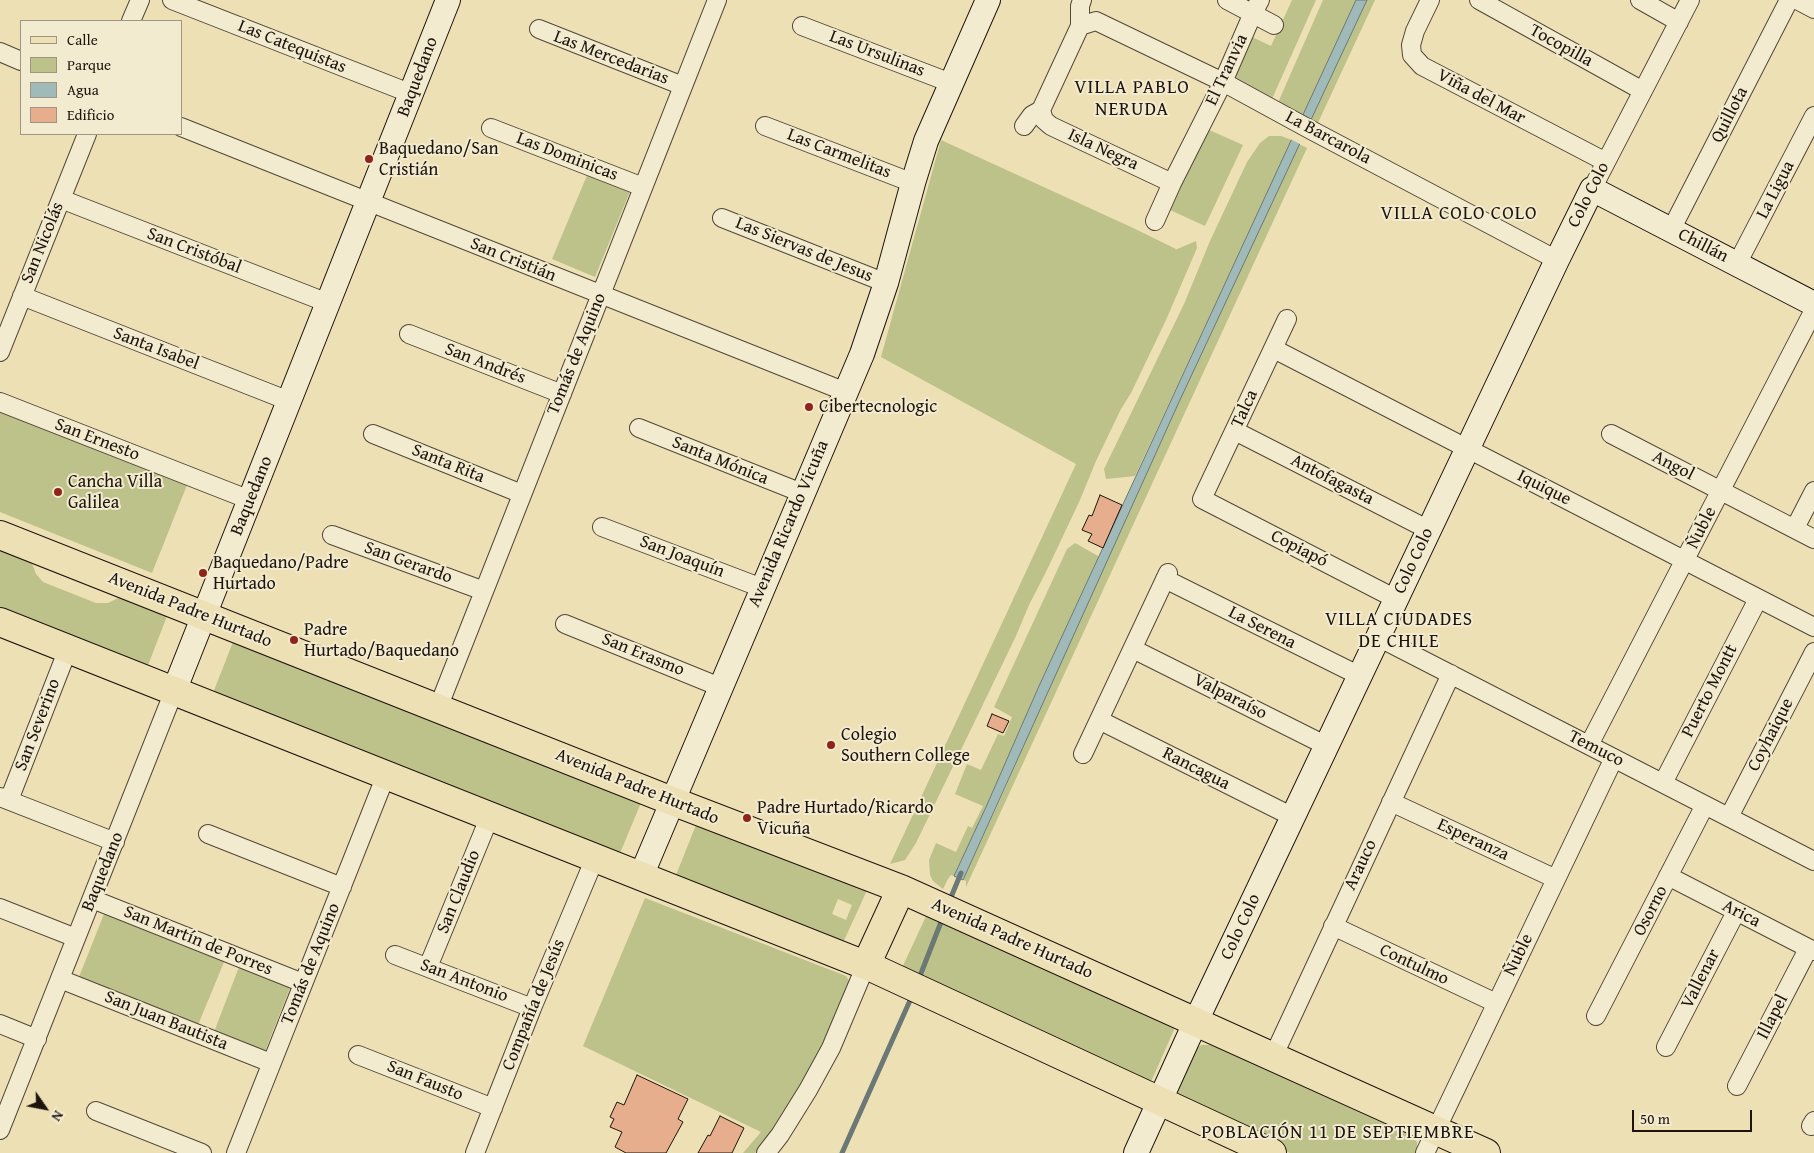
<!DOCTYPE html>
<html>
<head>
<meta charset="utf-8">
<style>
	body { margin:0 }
	#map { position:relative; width:1814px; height:1153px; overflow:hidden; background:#ede0b5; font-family:"Gentium Book Plus",serif }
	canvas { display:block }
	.legend { position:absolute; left:20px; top:20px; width:162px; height:115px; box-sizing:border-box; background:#f3ebcf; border:1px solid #9e9582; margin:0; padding:6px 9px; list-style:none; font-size:15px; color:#1e140e }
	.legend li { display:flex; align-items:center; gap:10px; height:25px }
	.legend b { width:25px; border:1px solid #9e9582 }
	.north { position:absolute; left:20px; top:1083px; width:50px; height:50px; -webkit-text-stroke:4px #f3ebcf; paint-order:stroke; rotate:123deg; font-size:14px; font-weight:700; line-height:20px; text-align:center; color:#1e140e }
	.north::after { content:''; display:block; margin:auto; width:18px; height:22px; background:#1e140e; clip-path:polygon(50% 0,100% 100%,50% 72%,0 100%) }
	.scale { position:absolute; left:1632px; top:1110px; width:120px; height:22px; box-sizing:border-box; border:2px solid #1e140e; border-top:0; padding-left:6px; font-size:15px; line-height:18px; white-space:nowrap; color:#1e140e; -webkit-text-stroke:4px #f3ebcf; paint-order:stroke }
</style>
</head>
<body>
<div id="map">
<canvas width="1814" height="1153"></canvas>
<ul class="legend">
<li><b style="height:6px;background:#ede0b5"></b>Calle</li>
<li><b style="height:14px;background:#bdc18a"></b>Parque</li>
<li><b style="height:14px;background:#9fbab9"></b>Agua</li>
<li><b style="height:14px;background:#e6ae8c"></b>Edificio</li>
</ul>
<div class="north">N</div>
<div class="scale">50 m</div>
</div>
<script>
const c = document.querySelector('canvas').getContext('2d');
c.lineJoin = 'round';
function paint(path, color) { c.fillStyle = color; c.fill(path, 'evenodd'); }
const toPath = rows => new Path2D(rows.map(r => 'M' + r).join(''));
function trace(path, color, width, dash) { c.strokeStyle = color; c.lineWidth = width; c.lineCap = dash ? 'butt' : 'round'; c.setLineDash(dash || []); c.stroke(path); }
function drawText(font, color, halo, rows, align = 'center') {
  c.font = font + ' "Gentium Book Plus",serif'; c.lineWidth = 4; c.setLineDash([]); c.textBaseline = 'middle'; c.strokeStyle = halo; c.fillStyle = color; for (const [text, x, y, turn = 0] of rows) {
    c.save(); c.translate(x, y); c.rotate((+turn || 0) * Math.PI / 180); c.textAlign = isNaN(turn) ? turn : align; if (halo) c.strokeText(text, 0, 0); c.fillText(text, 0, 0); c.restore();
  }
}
paint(toPath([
	[1292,0,1316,0,1272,99,1233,79,1246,40,1252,37,1271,46],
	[1323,0,1356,0,1302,119,1277,105],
	[1367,0,1375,0,1316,127,1309,123],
	[1207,129,1243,145,1205,226,1170,210],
	[1269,136,1281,136,1292,140,1135,476,1106,479,1104,469,1184,304,1210,241,1247,162,1260,143],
	[941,140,1131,227,1176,249,1175,250,1196,241,1197,248,1166,320,1131,393,1121,409,1096,461,1080,500,1046,572,1029,605,1016,636,916,843,905,860,890,864,1076,464,881,357],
	[1299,144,1307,148,966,887,966,881,963,880,1004,791,1056,672,1179,402],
	[588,173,631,189,595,277,552,259],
	[0,411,187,485,152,573,0,512],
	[1075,543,1098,556,1098,558,1039,686,980,821,954,876,951,875,948,879,943,889,933,881,930,875,929,860,936,843,956,852,968,826,972,828,983,806,955,794,967,764,981,770,998,734,1004,736,1012,717,994,707,1067,549],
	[0,546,30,558,36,574,43,582,96,603,108,603,124,595,169,611,145,673,0,615],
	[235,637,643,798,618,858,211,698],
	[698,820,869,886,841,947,674,880],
	[838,899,852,905,846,920,832,914],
	[645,898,846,976,850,982,839,1016,798,1098,755,1153,743,1153,761,1132,583,1046],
	[928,912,1177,1023,1150,1084,901,970],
	[104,914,224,962,198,1025,79,977],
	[239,967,290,988,265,1051,214,1032],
	[1201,1045,1210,1045,1216,1047,1411,1136,1417,1142,1417,1153,1290,1153,1189,1106,1181,1101,1176,1093,1178,1084,1194,1051]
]), '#bdc18a');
const water = toPath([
	[1356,0,1367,0,1179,402,963,880,954,876,986,807,1039,686,1356,0]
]);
paint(water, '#9fbab9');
trace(water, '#6b7875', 1);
paint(toPath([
	[1300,118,1312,124,1302,145,1290,139]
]), '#ede0b5');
trace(toPath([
	[949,902,961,873],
	[918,981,943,917],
	[842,1153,912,996]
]), '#6b7875', 5);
const building = toPath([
	[1100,495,1122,505,1103,548,1088,541,1092,534,1082,530,1089,515,1092,516,1100,495],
	[992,714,1009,721,1003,733,987,726,992,714],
	[637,1075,688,1099,678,1119,683,1122,666,1153,626,1153,615,1147,622,1132,610,1127,614,1119,610,1117,617,1102,624,1105,637,1075],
	[720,1116,744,1128,732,1153,698,1153,708,1135,710,1136,720,1116]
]);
paint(building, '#e6ae8c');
trace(building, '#1e140e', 1);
const street = toPath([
	[172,0,412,94],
	[1227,0,1274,25],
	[1430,0,1415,31,1411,45,1412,55,1422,66,1606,162],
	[1479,0,1643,91],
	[1640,0,1679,22],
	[1797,0,1814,9],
	[131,21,140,0],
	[802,26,951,83],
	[1080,26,1080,6,1082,0],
	[539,29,683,86],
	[0,52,21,61],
	[1041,110,1044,120,1051,126,1172,183],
	[765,126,913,183],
	[1024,126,1032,115,1041,110,1080,26,1096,21,1223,82,1311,130,1557,260],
	[181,127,846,392],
	[491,128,643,187],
	[1592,189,1690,0],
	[61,199,328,303],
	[722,218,886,283],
	[1155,221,1172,183,1223,82,1253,13,1260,0],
	[1671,230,1789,0],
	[1737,264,1814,116],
	[22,296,289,401],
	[1287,319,1202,499,1396,599],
	[409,334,562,394],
	[1274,349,1814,627],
	[0,352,87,134],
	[0,402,250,500],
	[639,428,802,493],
	[1235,431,1429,530],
	[373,434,522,494],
	[1611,434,1814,539],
	[602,527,762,588],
	[1795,528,1814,491],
	[332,535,484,591],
	[1165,579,1360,676],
	[565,624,720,687],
	[1378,637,1814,861],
	[1133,649,1327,746],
	[438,708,717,0],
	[1099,720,1293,817],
	[1589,745,1814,310],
	[1083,754,1168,573],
	[1663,783,1758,599],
	[0,797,115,842],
	[9,800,68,649],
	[1391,802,1556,879],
	[1729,817,1814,652],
	[208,834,342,887],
	[1668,876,1814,951],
	[92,899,303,983],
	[0,908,76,938],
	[1333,926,1496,1003],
	[395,955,532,1008],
	[428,967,490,816],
	[60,979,271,1063],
	[1596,1016,1705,805],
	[0,1024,37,1039],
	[1666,1047,1736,912],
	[358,1055,493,1108],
	[1273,1057,1451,674],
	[1737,1086,1808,949],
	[96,1111,202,1153],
	[1811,1126,1814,1121],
	[0,1130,174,691],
	[236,1153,386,775],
	[475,1153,532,1008,595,858],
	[766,1153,780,1135,808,1090,831,1048,866,965],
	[1425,1153,1614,758]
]);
const secondary = toPath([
	[174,691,448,0],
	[641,876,862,354,886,283,913,183,926,141,988,0],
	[1136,1153,1196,1021,1557,260,1592,189,1814,304]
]);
const primary = toPath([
	[0,535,672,801,901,889,1486,1153],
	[0,622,875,969,1272,1153],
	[866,965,901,889]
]);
trace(street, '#524738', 20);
trace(secondary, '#1e140e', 26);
trace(primary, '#1e140e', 30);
trace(street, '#f3ebcf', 18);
trace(secondary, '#f3ebcf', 24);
trace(primary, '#ede0b5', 28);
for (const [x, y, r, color] of [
	[369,159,5,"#8f2418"],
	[809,407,5,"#8f2418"],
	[58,492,5,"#8f2418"],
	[203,573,5,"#8f2418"],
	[294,640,5,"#8f2418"],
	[831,745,5,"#8f2418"],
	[747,818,5,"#8f2418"]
]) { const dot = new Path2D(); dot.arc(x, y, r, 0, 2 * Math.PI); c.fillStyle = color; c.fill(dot); trace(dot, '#f3ebcf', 2); }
drawText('18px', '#1e140e', '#f3ebcf', [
	["Tocopilla",1561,46,29],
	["Las Catequistas",292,47,22],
	["Las Ursulinas",877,54,21],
	["Las Mercedarias",611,58,21],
	["El Tranvia",1227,70,-65],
	["Baquedano",418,77,-69],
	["Viña del Mar",1481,97,28],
	["Quillota",1730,115,-63],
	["La Barcarola",1328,138,28],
	["Isla Negra",1103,150,25],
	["Las Carmelitas",839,154,21],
	["Las Dominicas",567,157,21],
	["La Ligua",1776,190,-63],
	["Colo Colo",1589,195,-63],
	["San Nicolás",43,243,-68],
	["Chillán",1703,246,27],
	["Las Siervas de Jesus",804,250,22],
	["San Cristóbal",194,251,21],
	["San Cristián",513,260,22],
	["Santa Isabel",156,349,21],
	["Tomás de Aquino",577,354,-68],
	["San Andrés",485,364,21],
	["Talca",1245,409,-65],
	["San Ernesto",97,440,21],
	["Santa Mónica",720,461,22],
	["Santa Rita",448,464,22],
	["Angol",1673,466,27],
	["Antofagasta",1332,480,27],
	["Iquique",1544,488,27],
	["Baquedano",252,496,-68],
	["Avenida Ricardo Vicuña",789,524,-67],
	["Ñuble",1702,528,-63],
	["Copiapó",1299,549,27],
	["San Joaquín",682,557,21],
	["Colo Colo",1414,561,-65],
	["San Gerardo",408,563,20],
	["Avenida Padre Hurtado",190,610,22],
	["La Serena",1262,628,27],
	["San Erasmo",643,655,22],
	["Puerto Montt",1710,691,-63],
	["Valparaíso",1230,697,27],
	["San Severino",38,725,-69],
	["Coyhaique",1771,735,-63],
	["Temuco",1596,749,27],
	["Rancagua",1196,769,27],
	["Avenida Padre Hurtado",637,787,22],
	["Esperanza",1473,840,25],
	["Arauco",1361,865,-65],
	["Baquedano",103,872,-68],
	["San Claudio",459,892,-68],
	["Osorno",1651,911,-63],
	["Arica",1741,914,27],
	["Colo Colo",1241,927,-65],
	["Avenida Padre Hurtado",1012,939,24],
	["San Martín de Porres",198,941,22],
	["Ñuble",1519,955,-64],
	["Tomás de Aquino",311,964,-68],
	["Contulmo",1414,965,25],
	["Vallenar",1701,979,-63],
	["San Antonio",464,981,21],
	["Compañía de Jesús",534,1005,-68],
	["Illapel",1773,1017,-63],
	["San Juan Bautista",166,1021,22],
	["San Fausto",425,1081,22]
]);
drawText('18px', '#1e140e', '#f3ebcf', [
	["Baquedano/San",379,149],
	["Cristián",379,170],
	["Cibertecnologic",819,407],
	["Cancha Villa",68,482],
	["Galilea",68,503],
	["Baquedano/Padre",213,563],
	["Hurtado",213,584],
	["Padre",304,630],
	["Hurtado/Baquedano",304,651],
	["Colegio",841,735],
	["Southern College",841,756],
	["Padre Hurtado/Ricardo",757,808],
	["Vicuña",757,829]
], 'left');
c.letterSpacing = '1px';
drawText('19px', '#1e140e', '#f3ebcf', [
	["VILLA PABLO",1132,88],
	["NERUDA",1132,110],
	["VILLA COLO COLO",1459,214],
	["VILLA CIUDADES",1399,620],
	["DE CHILE",1399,642],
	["POBLACIÓN 11 DE SEPTIEMBRE",1338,1133]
]);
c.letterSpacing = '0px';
</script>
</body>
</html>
